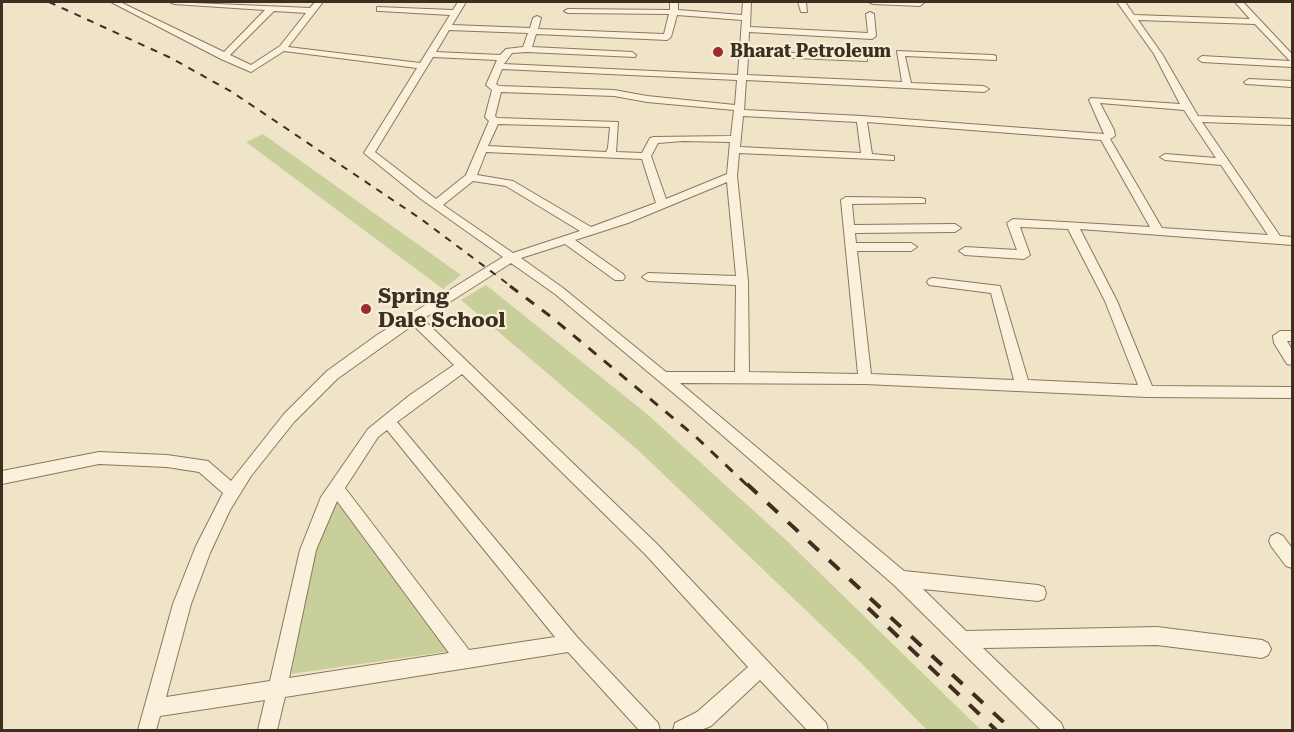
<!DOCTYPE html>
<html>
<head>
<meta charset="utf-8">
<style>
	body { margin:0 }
	#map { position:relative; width:1294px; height:732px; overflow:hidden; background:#f0e4c8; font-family:"Roboto Serif",serif }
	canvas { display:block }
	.frame { position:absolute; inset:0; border:3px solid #3d2e20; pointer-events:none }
</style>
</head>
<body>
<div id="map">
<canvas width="1294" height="732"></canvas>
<div class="frame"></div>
</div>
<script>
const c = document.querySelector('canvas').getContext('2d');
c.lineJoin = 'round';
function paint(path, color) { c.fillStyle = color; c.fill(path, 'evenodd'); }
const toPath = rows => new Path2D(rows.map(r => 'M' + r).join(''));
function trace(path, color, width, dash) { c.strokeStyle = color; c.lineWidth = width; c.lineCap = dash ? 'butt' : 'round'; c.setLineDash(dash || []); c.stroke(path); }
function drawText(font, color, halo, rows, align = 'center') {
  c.font = font + ' "Roboto Serif",serif'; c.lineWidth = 4.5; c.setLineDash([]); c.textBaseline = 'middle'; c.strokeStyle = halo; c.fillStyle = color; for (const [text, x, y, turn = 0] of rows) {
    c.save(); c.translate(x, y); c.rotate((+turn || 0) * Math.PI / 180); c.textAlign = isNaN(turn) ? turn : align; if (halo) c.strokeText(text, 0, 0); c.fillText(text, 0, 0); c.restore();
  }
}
paint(toPath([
	[263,134,461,275,443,289,246,142],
	[486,285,647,414,786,540,981,730,927,730,860,662,640,452,461,300],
	[338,503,451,651,291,674,312,563,333,506]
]), '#c9cf9b');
const minor = toPath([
	[111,2,120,2,224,52,265,10,174,4,170,2,310,8,315,2,323,2,288,47,420,63,450,15,380,11,377,11,377,7,453,10,458,2,466,2,452,25,530,28,533,18,537,16,541,18,538,29,664,34,669,14,568,13,564,11,568,9,670,10,670,2,678,2,678,10,742,15,743,2,751,2,750,27,868,33,866,14,870,12,874,14,876,36,872,39,749,32,748,51,864,56,867,57,867,61,748,56,747,75,902,82,897,51,993,55,996,56,996,60,905,56,911,83,984,86,989,89,984,92,746,80,744,110,862,116,1104,134,1089,100,1091,98,1180,104,1154,54,1117,2,1125,2,1134,15,1250,19,1235,2,1243,2,1292,54,1292,67,1202,62,1198,59,1202,56,1290,61,1255,24,1138,20,1162,54,1198,116,1292,119,1292,125,1202,122,1280,236,1292,237,1292,245,1080,229,1117,301,1152,386,1292,387,1292,398,1147,397,865,384,680,383,904,571,1038,585,1044,587,1046,593,1044,599,1038,601,923,589,966,631,1157,627,1262,640,1268,643,1271,649,1268,655,1262,658,1157,645,983,648,1061,723,1064,730,1041,730,894,585,690,407,555,294,511,263,423,319,657,544,826,723,828,730,807,730,760,680,711,726,701,730,673,730,675,723,697,712,748,667,645,554,462,374,397,422,577,637,658,723,660,730,639,730,568,652,285,697,277,730,258,730,265,700,160,716,156,730,138,730,173,604,196,546,223,493,199,472,167,467,99,464,2,484,2,471,99,452,167,455,208,461,231,481,284,414,327,371,377,335,503,257,421,199,364,153,417,68,284,51,251,72,221,59,111,2],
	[274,11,306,13,280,46,251,65,230,55,274,11],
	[677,15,742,20,738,75,504,64,512,53,527,52,635,57,636,55,632,52,532,47,536,34,667,40,671,37,677,15],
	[449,30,528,33,523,47,506,49,500,55,436,52,449,30],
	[433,57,497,60,486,85,492,90,485,117,489,121,466,175,436,199,375,152,433,57],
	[502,69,737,80,735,105,647,96,614,90,499,86,496,84,502,69],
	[501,92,614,96,647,102,734,110,731,136,654,137,650,138,642,153,616,152,618,122,497,118,495,116,501,92],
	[1100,103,1184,110,1216,158,1165,154,1160,157,1165,160,1221,165,1268,235,1162,228,1110,139,1115,136,1114,130,1100,103],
	[743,116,857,122,861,153,740,147,743,116],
	[867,122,1101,140,1150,227,1013,219,1007,223,1017,250,965,247,959,251,965,255,1024,259,1030,255,1020,227,1068,229,1105,301,1138,385,1028,380,1000,286,933,278,929,279,927,282,929,285,991,293,1014,380,871,374,857,251,911,251,917,247,911,243,856,243,855,233,955,232,961,228,955,224,854,225,852,204,925,203,925,199,921,198,846,197,841,200,858,374,749,372,748,281,737,176,739,153,894,160,894,156,872,154,867,122],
	[498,124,610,127,608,148,606,152,488,146,498,124],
	[683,141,730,142,727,174,666,199,651,156,658,143,683,141],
	[486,152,642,159,656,203,591,227,513,181,477,175,486,152],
	[473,181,506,186,580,231,513,253,443,205,473,181],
	[727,182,736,276,648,273,642,277,648,281,736,285,735,372,666,372,563,288,521,258,565,244,615,280,623,280,625,277,623,274,575,240,628,223,727,182],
	[413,325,454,365,410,395,368,429,321,497,300,550,270,681,166,697,191,604,210,553,230,510,251,476,294,422,337,379,413,325],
	[387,430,555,637,469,650,345,488,378,437,387,430],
	[337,501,449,653,289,678,316,550,337,501],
	[798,2,806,2,807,12,801,12,798,2],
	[869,2,925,2,920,6,873,4,869,2],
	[1249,79,1292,81,1292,87,1246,84,1244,82,1249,79],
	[1280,331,1292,331,1292,341,1287,341,1292,350,1292,365,1287,364,1274,343,1273,336,1280,331],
	[1277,533,1283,536,1292,548,1292,568,1286,566,1271,546,1269,541,1271,536,1277,533]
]);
trace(minor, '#8d765c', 2);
paint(minor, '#faf1dc');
trace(toPath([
	[49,2,171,58,232,92,421,219,512,287]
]), '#3d2e20', 2, [7, 7]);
trace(toPath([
	[510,286,550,316,696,437,748,486]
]), '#3d2e20', 3, [10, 10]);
trace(toPath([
	[747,484,1012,730],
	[868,608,996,730]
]), '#3d2e20', 4, [14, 14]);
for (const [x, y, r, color] of [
	[718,52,6,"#9e2a2b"],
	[366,309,6,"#9e2a2b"]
]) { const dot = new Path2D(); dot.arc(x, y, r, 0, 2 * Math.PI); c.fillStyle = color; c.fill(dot); trace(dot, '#f7eed8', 2); }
drawText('bold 18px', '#3d2e20', '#f7eed8', [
	["Bharat Petroleum",730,52]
], 'left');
drawText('bold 21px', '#3d2e20', '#f7eed8', [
	["Spring",378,297],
	["Dale School",378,321]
], 'left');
</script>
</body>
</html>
